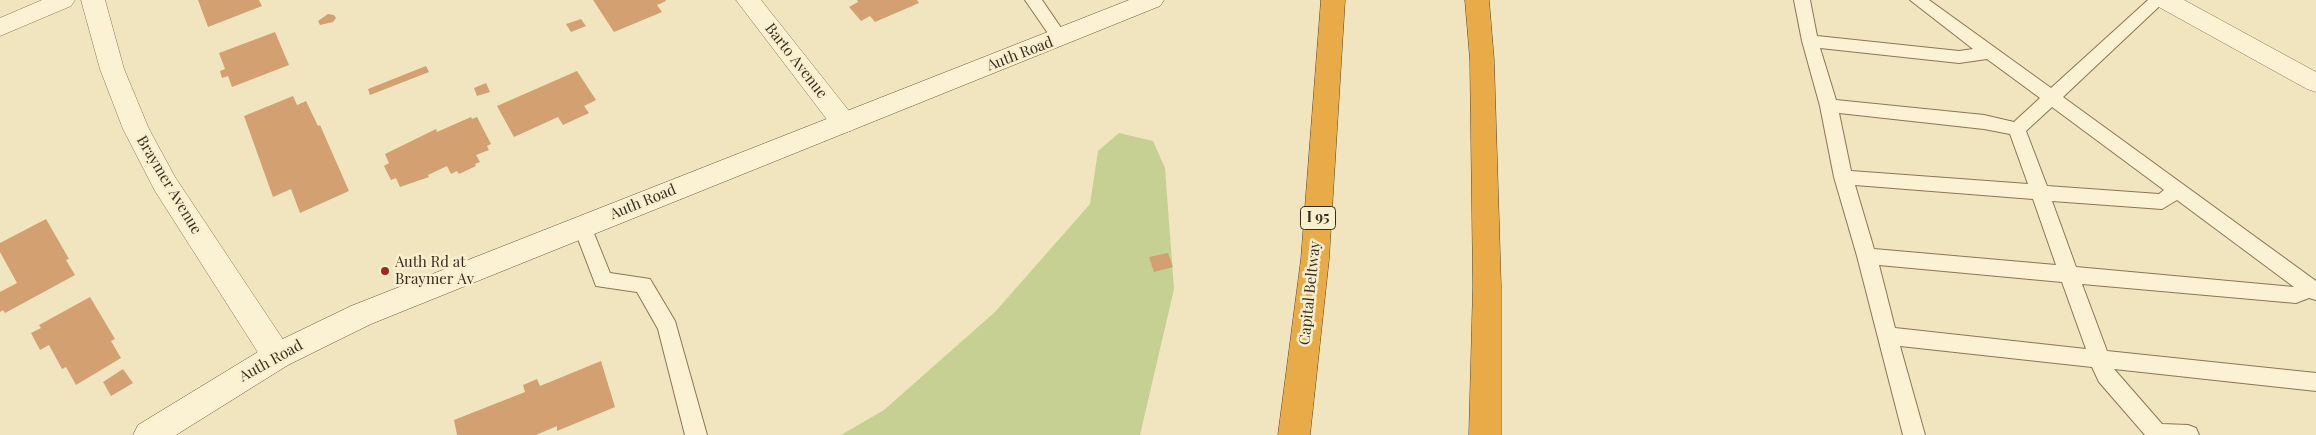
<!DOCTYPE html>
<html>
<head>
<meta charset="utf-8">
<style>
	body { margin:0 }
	canvas { display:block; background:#f1e5bf }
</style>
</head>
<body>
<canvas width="2316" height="435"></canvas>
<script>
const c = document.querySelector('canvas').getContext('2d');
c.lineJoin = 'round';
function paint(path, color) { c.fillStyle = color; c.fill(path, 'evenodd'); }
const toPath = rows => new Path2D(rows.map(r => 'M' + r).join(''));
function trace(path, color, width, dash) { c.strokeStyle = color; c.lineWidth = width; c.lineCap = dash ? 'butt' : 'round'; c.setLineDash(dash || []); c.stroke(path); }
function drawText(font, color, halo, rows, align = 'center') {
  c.font = font + ' "Playfair Display",serif'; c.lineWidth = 5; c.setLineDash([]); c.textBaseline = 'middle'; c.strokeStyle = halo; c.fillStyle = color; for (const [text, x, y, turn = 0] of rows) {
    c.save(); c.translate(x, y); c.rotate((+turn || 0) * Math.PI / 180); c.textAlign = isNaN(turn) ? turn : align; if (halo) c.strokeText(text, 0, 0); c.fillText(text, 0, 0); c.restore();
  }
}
paint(toPath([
	[1119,133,1153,141,1165,168,1174,289,1140,435,841,435,884,410,995,312,1090,204,1098,151]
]), '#c5d092');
paint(toPath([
	[198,0,259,0,262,6,208,27],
	[593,0,665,0,666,1,657,5,662,12,614,32],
	[857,0,917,0,919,3,875,22,870,16,861,21,849,7,858,2],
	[328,14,334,15,336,18,333,22,320,25,318,21],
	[581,19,586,26,571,32,566,24],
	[275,32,289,65,232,87,228,76,222,78,220,71,225,69,219,53],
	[426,66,429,72,370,95,368,89],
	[577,71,596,100,584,106,589,113,563,125,558,117,514,137,497,106],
	[486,83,490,92,477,96,474,88],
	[293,96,297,105,306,101,318,126,320,125,349,191,300,213,291,189,273,197,244,116],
	[471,117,472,119,477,117,491,144,487,146,489,150,476,155,480,162,475,164,476,166,459,174,457,171,451,174,447,166,428,175,429,177,400,187,396,178,391,180,384,166,389,163,385,154,436,129,437,132],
	[46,219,69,259,66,260,75,275,5,313,3,310,0,312,0,292,17,283,0,252,0,243],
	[1168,253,1173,267,1154,272,1149,257],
	[90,297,115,339,111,341,121,358,76,385,66,367,62,369,49,345,40,350,31,333,41,328,39,325],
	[601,361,615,407,557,431,557,426,536,435,457,435,454,420,525,392,523,385,537,379,540,386],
	[123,369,133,383,111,396,103,382]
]), '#d3a072');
const service = toPath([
	[1025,0,1042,0,1068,38,1066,42,1054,42,1025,0],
	[1794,0,1810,0,1817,36,1959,51,1973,49,1910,0,1929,0,2051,88,2148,0,2166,0,2063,97,2316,281,2316,300,2309,298,2296,303,2082,284,2107,351,2316,373,2316,391,2114,369,2162,424,2188,425,2196,428,2199,435,2145,435,2099,382,2092,367,1900,346,1925,435,1903,435,1857,256,1834,177,1820,106,1802,41,1794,0],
	[1820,48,1959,63,1987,59,2040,98,2014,122,1984,115,1836,100,1820,48],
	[2052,107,2164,190,2159,194,2047,186,2026,131,2052,107],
	[1839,113,1984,129,2010,134,2028,184,1851,171,1839,113],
	[1855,185,2033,199,2056,265,1874,249,1855,185],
	[2177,200,2294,287,2076,267,2052,201,2162,209,2177,200],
	[1879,265,2062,282,2086,349,1895,328,1879,265],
	[582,219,589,221,591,226,610,273,650,279,675,321,707,435,685,435,658,329,637,292,596,286,573,226,575,221,582,219]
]);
const minor = toPath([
	[42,0,75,0,71,6,0,36,0,18,42,0],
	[81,0,105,0,124,69,149,129,175,177,288,347,292,356,288,365,277,369,266,365,155,191,123,129,100,69,81,0],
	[736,0,761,0,853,116,857,123,853,130,844,133,835,130,736,0],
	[2153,0,2184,0,2316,72,2316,92,2307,89,2157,6,2153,0]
]);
const secondary = toPath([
	[1129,0,1164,0,1160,6,371,324,288,365,176,435,133,435,138,425,266,347,351,306,1129,0]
]);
const motorway = toPath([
	[1321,0,1345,0,1329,259,1310,435,1278,435,1301,259,1321,0],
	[1465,0,1489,0,1494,60,1501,286,1501,435,1469,435,1473,286,1470,60,1465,0]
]);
trace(service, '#8b7556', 2);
trace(minor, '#8b7556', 1);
trace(secondary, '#6d5639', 1);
trace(motorway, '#59432b', 1);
paint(service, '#fbf2d3');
paint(minor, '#fbf2d3');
paint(secondary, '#fbf2d3');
paint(motorway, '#e8ab48');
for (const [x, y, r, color] of [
	[385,271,5,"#9f2721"]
]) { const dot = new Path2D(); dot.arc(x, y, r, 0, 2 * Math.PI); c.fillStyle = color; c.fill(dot); trace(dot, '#f8efcf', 2); }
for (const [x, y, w] of [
	[1318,218,35]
]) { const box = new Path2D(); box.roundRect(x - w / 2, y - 11.5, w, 23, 4); c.fillStyle = '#f8efcf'; c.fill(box); trace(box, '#3a2c1c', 1); }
drawText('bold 14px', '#3a2c1c', null, [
	["I 95",1318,218]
]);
drawText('15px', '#3a2c1c', '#f8efcf', [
	["Auth Road",1020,54,-21],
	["Barto Avenue",796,61,52],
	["Braymer Avenue",169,185,59],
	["Auth Road",643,202,-22],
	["Capital Beltway",1310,293,-84],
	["Auth Road",271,361,-29]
]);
drawText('15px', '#3a2c1c', '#f8efcf', [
	["Auth Rd at",395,262],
	["Braymer Av",395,279]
], 'left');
</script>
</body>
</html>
